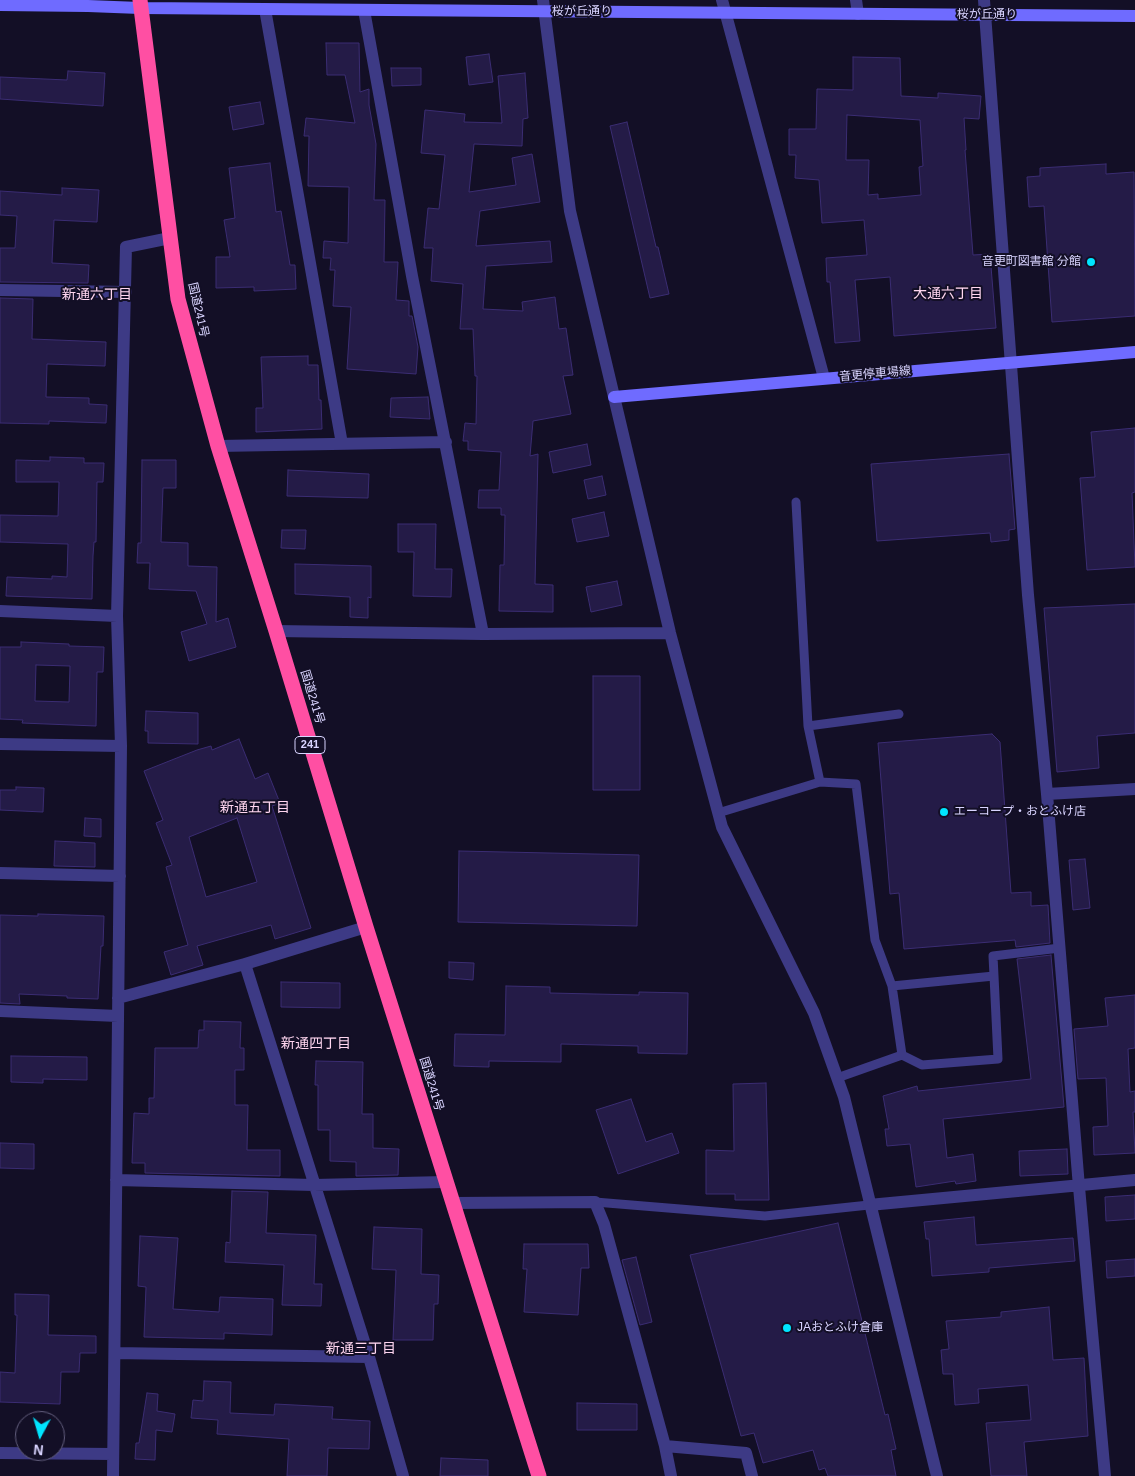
<!DOCTYPE html>
<html>
<head>
<meta charset="utf-8">
<style>
	body { margin:0 }
	#map { position:relative; width:1135px; height:1476px; overflow:hidden; background:#130f26; font-family:Helvetica,sans-serif }
	canvas { display:block }
	.north { position:absolute; left:15px; top:1411px; width:50px; height:50px; box-sizing:border-box; background:#130f26; border:1px solid #625e7d; border-radius:50%; rotate:186deg; font-size:14px; font-weight:700; line-height:20px; text-align:center; color:#d9d4ff }
	.north::after { content:''; display:block; margin:auto; width:18px; height:22px; background:#00e5ff; clip-path:polygon(50% 0,100% 100%,50% 72%,0 100%) }
</style>
</head>
<body>
<div id="map">
<canvas width="1135" height="1476"></canvas>
<div class="north">N</div>
</div>
<script>
const c = document.querySelector('canvas').getContext('2d');
c.lineJoin = 'round';
function paint(path, color) { c.fillStyle = color; c.fill(path, 'evenodd'); }
const toPath = rows => new Path2D(rows.map(r => 'M' + r).join(''));
function trace(path, color, width, dash) { c.strokeStyle = color; c.lineWidth = width; c.lineCap = dash ? 'butt' : 'round'; c.setLineDash(dash || []); c.stroke(path); }
function drawText(font, color, halo, rows, align = 'center') {
  c.font = font + ' Helvetica,"Noto Sans JP",sans-serif'; c.lineWidth = 4; c.setLineDash([]); c.textBaseline = 'middle'; c.strokeStyle = halo; c.fillStyle = color; for (const [text, x, y, turn = 0] of rows) {
    c.save(); c.translate(x, y); c.rotate((+turn || 0) * Math.PI / 180); c.textAlign = isNaN(turn) ? turn : align; if (halo) c.strokeText(text, 0, 0); c.fillText(text, 0, 0); c.restore();
  }
}
const building = toPath([
	[326,43,359,43,360,92,369,89,369,105,376,144,374,200,385,200,384,262,398,262,396,300,409,301,409,316,412,316,418,347,416,374,347,369,351,307,333,306,335,270,330,270,331,258,323,258,324,241,348,243,349,187,308,186,309,136,304,136,306,118,355,123,345,75,327,75,326,43],
	[489,54,493,82,469,85,466,57,489,54],
	[853,57,900,58,901,96,938,98,938,93,981,96,979,119,964,118,966,150,965,150,973,255,990,254,996,328,894,336,890,277,855,280,860,341,835,343,830,282,827,282,826,258,867,255,864,220,822,223,819,180,795,178,796,155,789,155,789,129,816,129,817,89,853,90,853,57],
	[847,115,920,120,923,166,919,167,921,195,878,199,878,194,868,195,869,160,846,160,847,115],
	[391,68,421,68,421,85,392,86,391,68],
	[68,71,105,73,103,106,0,99,0,77,67,80,68,71],
	[525,73,528,118,523,119,522,146,474,144,469,192,516,185,512,158,532,154,540,202,480,211,476,246,550,241,552,262,486,266,483,309,523,311,522,302,555,297,559,329,566,328,573,375,563,376,571,414,533,421,530,456,538,454,535,584,553,585,553,612,499,611,500,565,504,565,505,515,501,515,501,508,478,508,479,490,499,490,501,452,468,450,468,441,463,441,465,423,476,424,477,376,475,376,473,329,460,329,463,284,431,281,433,248,424,248,428,208,439,209,445,155,421,153,425,110,465,114,464,122,502,123,498,76,525,73],
	[260,102,264,124,233,130,229,107,260,102],
	[627,122,656,247,658,247,669,294,650,298,610,126,627,122],
	[270,163,276,212,281,211,290,265,295,265,296,289,254,291,254,287,216,288,216,257,230,257,224,220,235,218,229,168,270,163],
	[1106,164,1106,174,1134,172,1135,316,1052,322,1044,206,1029,207,1027,177,1040,176,1040,168,1106,164],
	[62,188,99,190,97,222,54,220,52,263,89,265,88,283,0,282,0,248,15,248,17,216,0,215,0,191,62,195,62,188],
	[0,298,33,299,32,339,106,342,105,366,47,364,46,397,89,398,89,404,107,405,106,423,49,421,49,424,0,423,0,298],
	[308,356,308,365,318,365,319,400,321,400,322,429,256,432,256,408,263,408,261,357,308,356],
	[428,397,430,419,390,417,391,398,428,397],
	[1135,428,1135,492,1132,493,1135,567,1087,570,1080,478,1095,477,1091,432,1135,428],
	[587,444,591,465,553,473,549,452,587,444],
	[1009,454,1015,529,1009,530,1009,540,991,542,990,533,877,541,871,464,1009,454],
	[50,457,84,458,84,463,104,463,103,482,97,482,96,542,94,542,93,556,92,599,6,596,7,577,52,579,52,576,67,577,68,544,0,542,0,515,58,516,59,482,16,482,16,460,50,461,50,457],
	[142,460,176,460,176,488,163,488,161,542,188,543,188,566,217,567,216,622,228,618,236,647,189,661,181,632,207,624,196,591,149,589,150,563,137,563,138,543,141,543,142,460],
	[288,470,369,474,368,498,287,496,288,470],
	[602,476,606,495,588,499,584,480,602,476],
	[604,512,609,536,577,542,572,519,604,512],
	[398,524,436,524,435,569,452,569,451,597,413,596,414,552,398,552,398,524],
	[282,530,306,530,305,549,281,548,282,530],
	[295,564,371,566,371,598,368,597,368,618,350,617,350,597,295,594,295,564],
	[617,581,622,605,591,612,586,587,617,581],
	[1135,604,1135,733,1097,736,1099,768,1057,772,1044,608,1135,604],
	[21,642,69,644,69,646,104,647,103,672,97,672,96,726,22,723,23,720,0,719,0,647,21,647,21,642],
	[36,665,70,666,69,702,35,701,36,665],
	[593,676,640,676,640,790,593,790,593,676],
	[146,711,198,713,198,744,148,743,148,731,145,731,146,711],
	[992,734,1000,742,1011,893,1031,892,1031,906,1048,905,1050,943,1016,947,1015,940,904,949,899,893,890,894,878,743,992,734],
	[239,739,255,779,268,773,280,803,272,806,311,928,275,939,271,925,197,946,203,965,171,975,164,952,188,945,166,867,172,865,156,823,163,820,144,771,197,750,211,746,212,750,239,739],
	[237,818,257,882,206,897,189,837,237,818],
	[16,787,44,788,43,812,0,810,0,790,16,790,16,787],
	[85,818,101,819,101,837,84,836,85,818],
	[55,841,95,843,95,867,54,866,55,841],
	[459,851,639,855,637,926,458,922,459,851],
	[1085,859,1090,908,1073,910,1069,860,1085,859],
	[38,914,104,916,103,946,101,946,98,999,67,998,67,996,19,994,20,1004,0,1003,0,915,38,916,38,914],
	[1051,955,1064,1107,943,1119,947,1158,973,1154,976,1181,956,1184,955,1181,916,1187,910,1144,887,1146,885,1129,889,1129,883,1096,917,1086,918,1091,1031,1079,1017,959,1051,955],
	[449,962,474,963,473,980,449,978,449,962],
	[281,982,340,983,340,1008,281,1007,281,982],
	[506,986,550,987,550,993,639,995,639,992,688,993,687,1054,638,1053,638,1046,561,1044,561,1062,489,1061,489,1067,454,1066,455,1034,505,1035,506,986],
	[1135,995,1135,1048,1128,1049,1130,1092,1135,1091,1135,1112,1133,1112,1135,1153,1094,1155,1093,1127,1108,1126,1106,1078,1078,1079,1074,1029,1108,1026,1105,998,1135,995],
	[204,1021,241,1022,240,1048,244,1048,244,1070,235,1070,235,1105,248,1105,247,1150,280,1150,280,1176,145,1173,145,1163,132,1163,134,1113,149,1114,149,1098,154,1098,155,1048,198,1048,199,1030,204,1030,204,1021],
	[11,1056,87,1057,87,1080,43,1079,43,1083,11,1082,11,1056],
	[316,1061,363,1062,362,1114,373,1114,373,1148,399,1149,398,1175,356,1176,356,1162,330,1161,330,1130,318,1130,318,1085,315,1085,316,1061],
	[766,1083,769,1200,735,1200,735,1194,706,1194,706,1150,734,1151,733,1084,766,1083],
	[631,1099,646,1142,672,1133,679,1153,618,1174,596,1110,631,1099],
	[0,1143,34,1144,34,1169,0,1168,0,1143],
	[1067,1149,1068,1174,1020,1176,1019,1151,1067,1149],
	[232,1191,268,1192,266,1233,316,1235,314,1284,322,1284,321,1306,282,1305,284,1265,225,1262,226,1242,230,1243,232,1191],
	[1135,1195,1135,1219,1106,1221,1105,1197,1135,1195],
	[974,1217,976,1245,1073,1238,1075,1261,989,1268,989,1272,932,1276,929,1239,926,1239,924,1222,974,1217],
	[838,1223,885,1415,888,1414,896,1449,891,1450,896,1476,828,1476,825,1468,819,1470,813,1450,763,1463,754,1433,741,1436,690,1255,838,1223],
	[374,1227,422,1229,421,1274,439,1275,438,1304,434,1304,433,1340,393,1340,396,1270,372,1269,374,1227],
	[140,1236,178,1238,173,1309,219,1312,220,1297,273,1299,272,1335,224,1333,224,1339,144,1337,146,1287,138,1286,140,1236],
	[524,1244,588,1244,589,1268,581,1268,578,1315,524,1312,527,1269,523,1269,524,1244],
	[636,1257,652,1322,640,1325,622,1260,636,1257],
	[1135,1259,1135,1276,1107,1278,1106,1261,1135,1259],
	[15,1294,49,1295,48,1335,96,1336,96,1353,80,1353,79,1372,61,1372,60,1404,0,1402,0,1372,15,1373,17,1315,15,1315,15,1294],
	[1049,1307,1053,1360,1084,1358,1088,1436,1024,1442,1027,1476,991,1476,986,1423,1031,1420,1028,1385,978,1389,979,1403,955,1405,953,1374,943,1374,941,1350,949,1349,946,1321,1001,1317,1001,1312,1049,1307],
	[204,1381,231,1382,230,1413,274,1415,275,1404,333,1407,332,1419,370,1421,369,1449,328,1448,327,1476,287,1476,289,1439,217,1434,218,1420,191,1418,193,1400,203,1401,204,1381],
	[147,1393,158,1394,157,1411,175,1414,172,1432,156,1430,155,1460,135,1459,136,1443,139,1443,147,1393],
	[577,1403,637,1404,637,1430,577,1430,577,1403],
	[441,1458,488,1460,488,1476,440,1476,441,1458]
]);
paint(building, '#241b47');
trace(building, '#3b2d73', 1);
trace(toPath([
	[796,502,808,726],
	[820,782,856,784,875,940,892,986,902,1055,837,1078],
	[718,813,820,782,808,726,899,714],
	[994,976,993,956,1060,948],
	[892,986,994,976,998,1059,922,1065,902,1055],
	[595,1202,765,1216,869,1205]
]), '#3d3a85', 9);
trace(toPath([
	[543,0,570,211,670,633,722,827,814,1013,844,1097,937,1476],
	[722,0,824,378],
	[856,0,858,14],
	[984,0,1028,595,1047,794,1079,1187,1105,1476],
	[265,9,342,444],
	[364,10,412,276,483,634],
	[0,290,126,292],
	[218,446,446,442],
	[0,611,117,616],
	[276,631,483,634,670,633],
	[0,744,121,746],
	[1047,794,1135,789],
	[0,873,120,876],
	[245,964,369,1357,403,1476],
	[118,998,245,964,366,927],
	[0,1011,118,1016],
	[116,1180,314,1185,445,1182],
	[454,1203,595,1202,604,1224,665,1446,671,1476],
	[869,1205,1135,1180],
	[115,1353,369,1357],
	[665,1446,746,1453,752,1476],
	[0,1453,113,1454],
	[113,1476,121,746,117,616,126,247,170,238]
]), '#3d3a85', 12);
trace(toPath([
	[0,5,88,6,140,8,1135,16],
	[614,397,1135,352]
]), '#6f6bff', 12);
trace(toPath([
	[140,0,178,299,218,446,276,631,366,927,539,1476]
]), '#ff4fa3', 15);
for (const [x, y, r, color] of [
	[1091,262,5,"#00e5ff"],
	[944,812,5,"#00e5ff"],
	[787,1328,5,"#00e5ff"]
]) { const dot = new Path2D(); dot.arc(x, y, r, 0, 2 * Math.PI); c.fillStyle = color; c.fill(dot); trace(dot, '#130f26', 2); }
for (const [x, y, w] of [
	[310,745,30]
]) { const box = new Path2D(); box.roundRect(x - w / 2, y - 8.5, w, 17, 4); c.fillStyle = '#130f26'; c.fill(box); trace(box, '#d9d4ff', 1); }
drawText('bold 11px', '#d9d4ff', null, [
	["241",310,745]
]);
drawText('12px', '#d9d4ff', '#130f26', [
	["桜が丘通り",582,12],
	["桜が丘通り",987,15],
	["国道241号",198,310,77],
	["音更停車場線",875,374,-5],
	["国道241号",312,697,73],
	["国道241号",431,1084,73]
]);
drawText('12px', '#d9d4ff', '#130f26', [
	["音更町図書館 分館",1081,262,"right"],
	["エーコープ・おとふけ店",954,812],
	["JAおとふけ倉庫",797,1328]
], 'left');
drawText('14px', '#ffd6f0', '#130f26', [
	["大通六丁目",948,294],
	["新通六丁目",97,295],
	["新通五丁目",255,808],
	["新通四丁目",316,1044],
	["新通三丁目",361,1349]
]);
</script>
</body>
</html>
